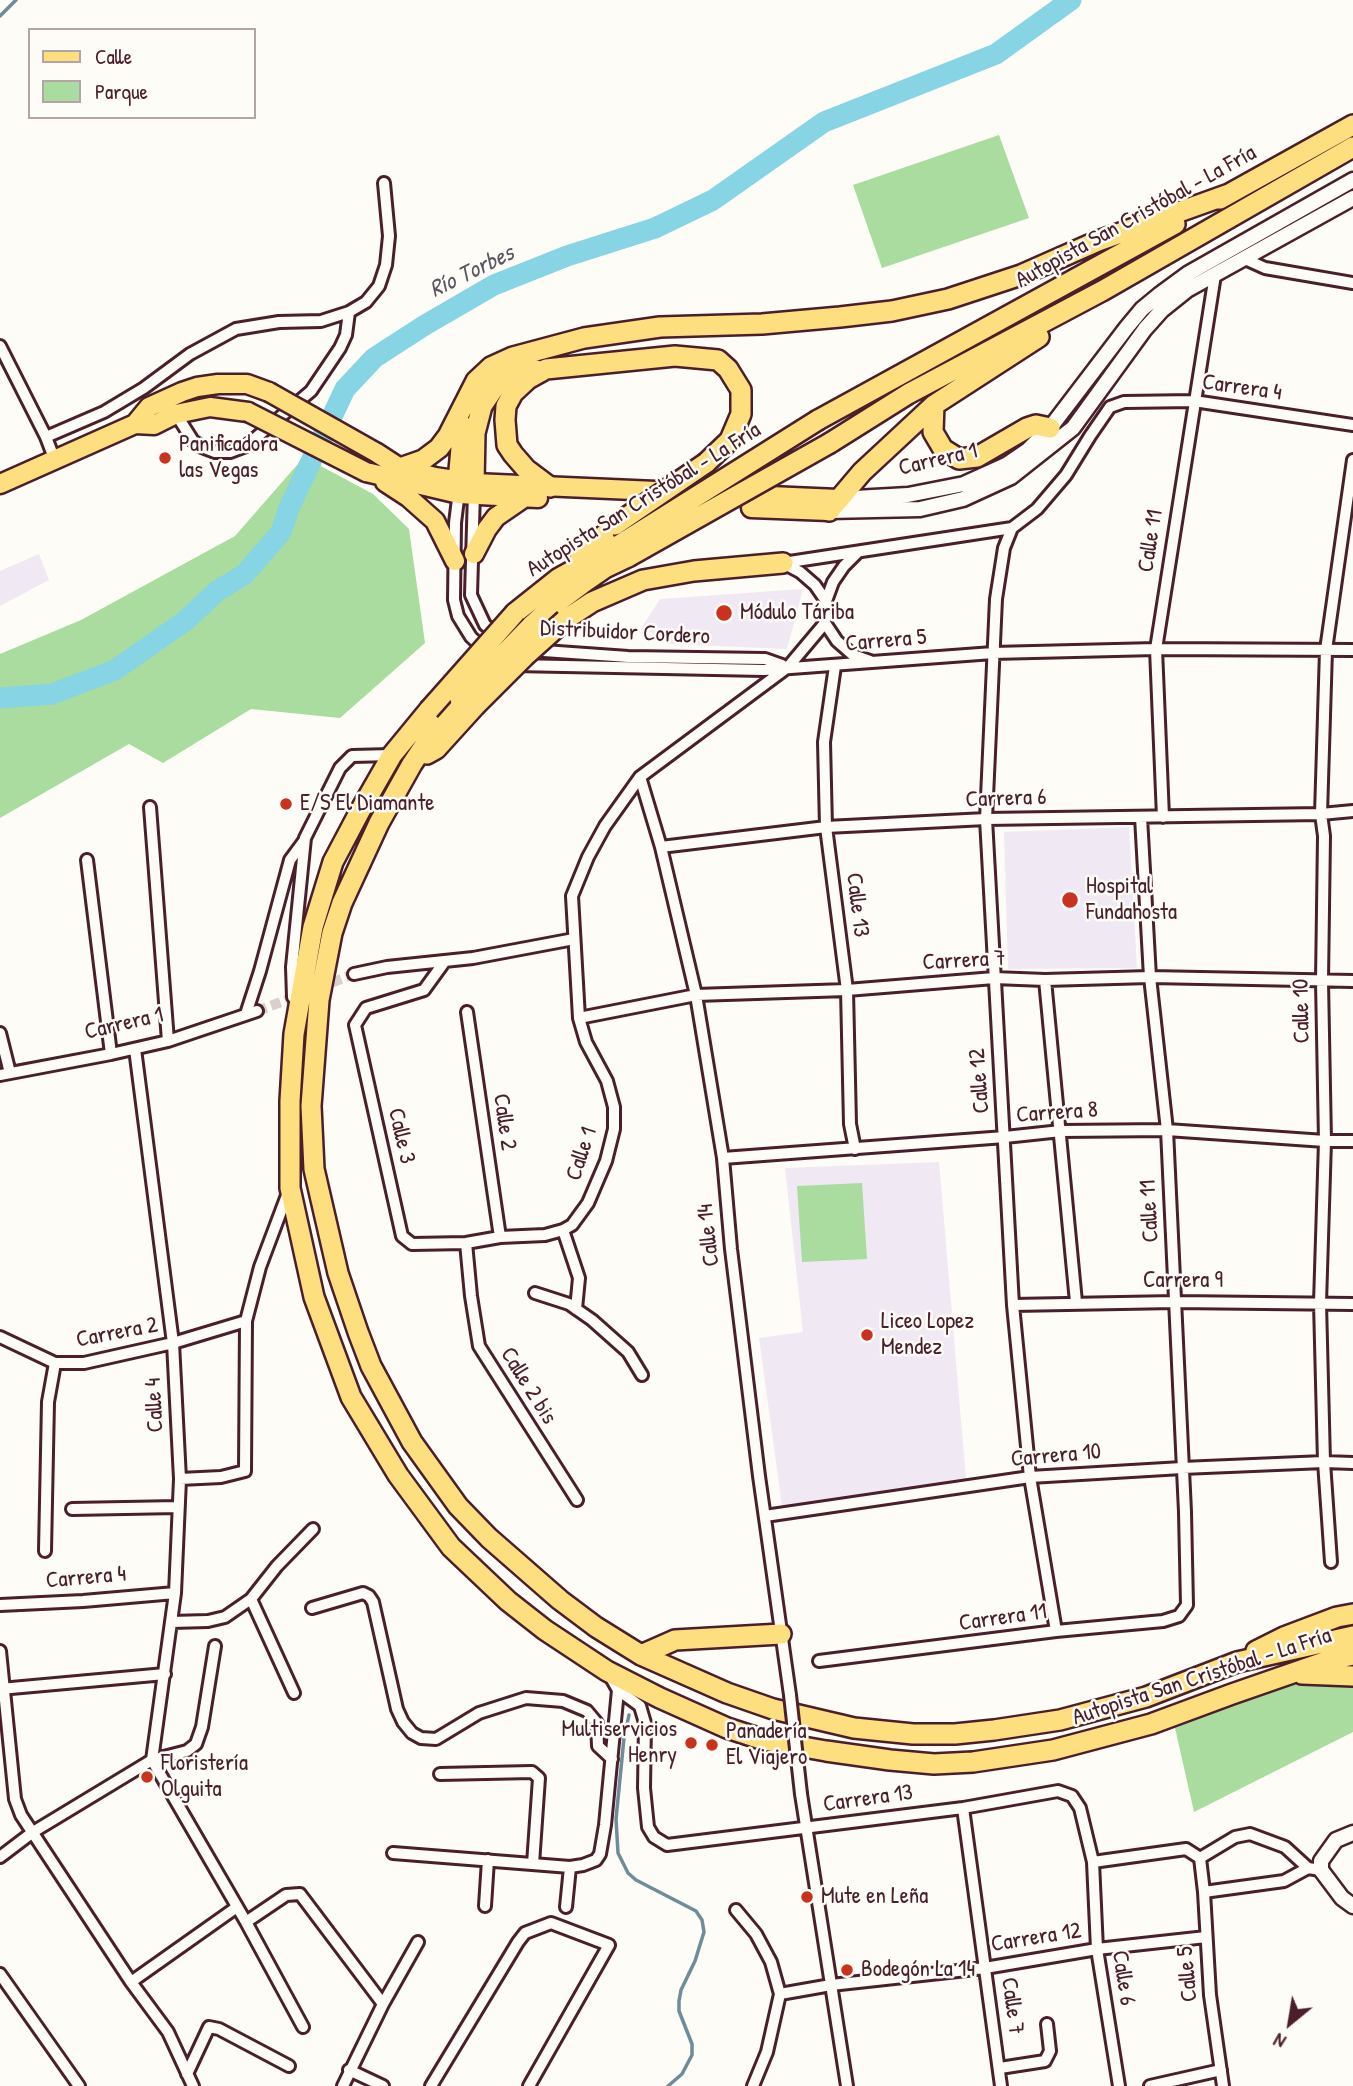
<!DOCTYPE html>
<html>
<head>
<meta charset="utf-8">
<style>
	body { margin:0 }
	#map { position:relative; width:1353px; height:2086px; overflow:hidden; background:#fdfcf7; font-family:"Patrick Hand",sans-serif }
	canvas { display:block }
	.legend { position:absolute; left:28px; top:28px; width:228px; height:91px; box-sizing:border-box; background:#fdfcf7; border:2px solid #b5a4a5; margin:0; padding:9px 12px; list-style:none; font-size:21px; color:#4a1f2b }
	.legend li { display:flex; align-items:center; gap:14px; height:35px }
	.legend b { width:35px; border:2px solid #b5a4a5 }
	.north { position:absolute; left:1255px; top:1988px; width:70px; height:70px; -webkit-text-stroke:5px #fdfcf7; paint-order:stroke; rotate:210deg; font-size:19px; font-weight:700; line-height:28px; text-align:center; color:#4a1f2b }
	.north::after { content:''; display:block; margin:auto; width:24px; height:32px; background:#4a1f2b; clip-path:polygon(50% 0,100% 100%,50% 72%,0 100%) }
</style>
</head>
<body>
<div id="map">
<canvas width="1353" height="2086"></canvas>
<ul class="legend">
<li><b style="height:9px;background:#fedf80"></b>Calle</li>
<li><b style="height:19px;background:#a9dc9e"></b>Parque</li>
</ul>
<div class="north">N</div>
</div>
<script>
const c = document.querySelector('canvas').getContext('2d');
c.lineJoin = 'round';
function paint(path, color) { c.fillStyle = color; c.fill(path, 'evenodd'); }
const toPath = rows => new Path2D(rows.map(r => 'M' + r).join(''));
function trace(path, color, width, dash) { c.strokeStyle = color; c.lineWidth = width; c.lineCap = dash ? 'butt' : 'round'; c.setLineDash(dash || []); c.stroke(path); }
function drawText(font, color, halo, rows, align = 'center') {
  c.font = font + ' "Patrick Hand",sans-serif'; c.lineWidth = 5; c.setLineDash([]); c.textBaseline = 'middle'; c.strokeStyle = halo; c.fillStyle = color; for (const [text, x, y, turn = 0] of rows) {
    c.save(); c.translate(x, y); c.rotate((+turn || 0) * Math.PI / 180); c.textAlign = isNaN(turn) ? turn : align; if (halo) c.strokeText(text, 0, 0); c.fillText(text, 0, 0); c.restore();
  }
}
paint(toPath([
	[39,554,49,580,0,606,0,571],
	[803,589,787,649,670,644,642,627,660,599],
	[1129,827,1137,968,1008,969,1004,832],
	[939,1162,966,1479,782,1506,759,1338,803,1332,785,1168]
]), '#f0e8f3');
paint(toPath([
	[999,135,1029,218,882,268,853,185],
	[304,457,373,494,409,529,425,643,340,718,251,709,163,763,129,744,0,818,0,654,81,620,235,536],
	[862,1183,867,1259,802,1262,797,1186],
	[1353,1666,1353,1732,1194,1812,1175,1728,1274,1690]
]), '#a9dc9e');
trace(toPath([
	[0,16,16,0],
	[629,1715,624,1738,616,1819,618,1853,628,1873,636,1880,696,1911,702,1920,704,1932,695,1961,681,1990,679,2001,679,2011,692,2044,692,2055,682,2074,668,2086]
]), '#6e8c9a', 3.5);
trace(toPath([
	[0,698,52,694,115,670,185,621,217,591,245,574,281,532,289,508,345,389,374,358,425,325,494,285,567,256,655,228,713,200,824,122,996,54,1071,0]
]), '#86d4e4', 21);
trace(toPath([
	[318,988,354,974],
	[257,1011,300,995]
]), '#d9d0ce', 10, [10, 5]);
const minor = toPath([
	[1245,259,1265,268,1353,283],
	[0,346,46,437,54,458],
	[176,414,193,441,202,447,215,452,230,452,246,446,311,391,340,348,346,335,349,312],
	[46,437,104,412,144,388,190,354,236,329,279,322,321,321,349,312,366,302,379,286,386,265,389,236,384,183],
	[459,491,455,523,454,600,458,616,471,637,485,650],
	[474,492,471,595,485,625,500,636],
	[1012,528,1004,548,996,599,986,819,1013,1305,1030,1477,1056,1631],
	[783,563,1012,528,1037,509,1066,475,1090,436,1110,407,1124,402,1194,401,1353,425],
	[783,563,800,572,815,585,826,601],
	[825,623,826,601,833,582,844,566,858,552],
	[825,623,837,641,853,655,870,661],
	[530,650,628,657,765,659,782,665],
	[514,665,764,670,993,653,1156,649,1353,650],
	[835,666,824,742,826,827,847,990,850,1124,855,1149],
	[640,777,661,847,696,995,723,1158,731,1249,759,1476,790,1695],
	[150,807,168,1041],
	[1163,817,1156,649,1215,275],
	[661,847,826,827,986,819,1321,814,1353,811],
	[87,860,111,1054],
	[445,961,424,990,366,1008,355,1025,402,1236,412,1244,466,1243,500,1237,545,1235,563,1230,572,1225,588,1203,606,1161,614,1129,614,1107,607,1081,586,1042,579,1018,572,896,588,857,605,826,640,777,788,667,825,623],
	[354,974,387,967,473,958,574,939],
	[1045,980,1076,1302],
	[293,997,292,967,305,838,340,768,352,756,392,755],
	[467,1012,500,1237],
	[246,1014,260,971,290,860,304,841],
	[579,1018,696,995,847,990,994,978,1045,980,1150,977,1353,981],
	[0,1033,10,1073],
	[135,1049,173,1343,180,1479,175,1593,152,1760],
	[0,1075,111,1054,168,1041,257,1011],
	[723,1158,1005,1137,1061,1131,1167,1130,1325,1141,1353,1141],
	[563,1230,579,1278,576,1309],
	[466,1243,471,1296,479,1346,577,1500],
	[535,1293,569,1304,592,1320,628,1352,642,1375],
	[1013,1305,1175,1302,1353,1304],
	[0,1337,55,1363,84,1363,173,1343,246,1321],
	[180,1479,221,1477,245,1471,246,1321,260,1267,289,1190],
	[72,1509,178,1507],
	[765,1516,1030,1477,1182,1468,1324,1462,1353,1463],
	[45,1551,48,1402,55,1363],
	[1331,1562,1324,1462,1320,1303,1325,1141,1322,981,1324,836,1321,814,1326,650,1353,460],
	[251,1599,294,1693],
	[0,1605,83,1601,175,1593],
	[312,1608,363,1593,369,1596,373,1602,397,1709,403,1722,412,1733,421,1738,436,1739,479,1713,526,1698,563,1701,587,1711,597,1723,598,1746,612,1759],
	[171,1622,208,1621,225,1617,251,1599,277,1566,313,1529],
	[0,1651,15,1799,21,1815,131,1982,168,2032,193,2086],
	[819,1661,1056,1631,1163,1621,1179,1616,1187,1605,1185,1512,1167,1130,1150,977,1141,817],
	[610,1676,618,1690,640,1706,645,1723,644,1788,648,1827,654,1837,667,1845,963,1808,1058,1791,1072,1796,1080,1808,1093,1862,1097,1949,1119,2086],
	[0,1689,165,1674],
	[152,1760,246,1922,303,2027],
	[440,1774,532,1772,539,1778,533,1864],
	[801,1794,847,2086],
	[963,1808,1001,2086],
	[393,1853,570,1867,583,1865,596,1860,600,1854,605,1825,618,1690],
	[0,1857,33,1832,152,1760,187,1751,196,1744,202,1727,215,1646],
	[1200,1858,1204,1892,1210,1995,1223,2086],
	[1200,1858,1235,1837,1250,1834,1285,1847,1308,1868,1321,1870],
	[1093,1862,1186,1849,1200,1858],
	[1204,1892,1284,1881,1308,1868],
	[485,1906,488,1860],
	[566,1907,570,1867],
	[736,1910,756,1934,771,1962,780,1994,767,2052,753,2086],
	[246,1922,286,1895,300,1894,383,2004],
	[0,1974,79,2086],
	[131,1982,237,1907],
	[780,1994,831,1985,985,1968,1097,1949,1206,1937],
	[1000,2068,1045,2061,1050,2051,1047,2024],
	[349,2070,383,2086],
	[187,2074,209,2027,219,2029,289,2066],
	[343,2086,383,2004,418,1942],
	[431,2086,518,1942,525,1933,551,1923,609,1945,529,2086],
	[1150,2086,1221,2070]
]);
const tertiary = toPath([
	[838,499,908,495,964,484,1006,465,1028,450,1050,428,1127,327,1142,309,1159,295,1189,273,1353,180],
	[829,511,920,509,963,499,1011,477,1073,428,1145,329,1162,310,1187,290,1353,198],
	[1353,1833,1336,1840,1321,1861,1321,1870,1342,1898,1353,1906]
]);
const primary = toPath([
	[135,424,149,407,182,392,197,387,218,384,247,384,269,392],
	[377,453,400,468,435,477,474,483,838,499],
	[366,472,459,494,538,498],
	[385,482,408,497,435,521,455,561],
	[0,484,135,424,154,425,176,414,210,407,248,412],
	[751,508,829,511],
	[474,554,487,529,496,517,525,497]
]);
const motorway = toPath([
	[1220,199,1353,125],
	[934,405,933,432,943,449,959,459,977,457,1027,428,1036,425,1050,428],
	[818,420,1175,224],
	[830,443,908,394,1102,291,1353,147],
	[400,468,423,460,439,448,448,436,476,381,491,367,513,357,584,338,660,327,762,324,840,317,892,311,948,299,1021,275,1098,241,1229,194],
	[458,481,463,426],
	[474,483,475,433,482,406,495,387,508,377,536,370],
	[550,487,526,469,513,454,507,445,505,420,506,406,513,393,528,379,546,369,675,356,718,360,728,369,741,390,741,414,730,440,706,463],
	[829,511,862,472,934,405,1039,337],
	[580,558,615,525],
	[515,613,559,578,619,545],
	[565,620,592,602,643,580,694,571,783,563],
	[531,626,555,604,582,584,605,568,628,557],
	[460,699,432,734,412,764,379,823,342,903,332,933,319,1000,311,1106,314,1169,338,1273,358,1332,371,1366,412,1442,458,1506,489,1538,560,1600,596,1627,641,1655,727,1693,773,1709,854,1728,913,1734,955,1734,994,1730,1060,1720,1146,1697,1237,1662,1353,1636],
	[429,710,392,755,360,811,333,862,313,927,294,1034,290,1101,290,1188,314,1297,351,1397,398,1475,451,1547,508,1601,545,1630,607,1671,660,1698,727,1728,764,1740,826,1751,890,1760,934,1764,973,1762,1053,1750,1151,1724,1232,1694,1330,1660,1353,1655],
	[427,754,436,749,475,706],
	[1256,1651,1284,1637,1337,1617,1353,1614],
	[641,1655,675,1640,781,1634],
	[1302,1674,1353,1676]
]);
trace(minor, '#4a1f2b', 16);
trace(tertiary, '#4a1f2b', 19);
trace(primary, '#4a1f2b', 23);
trace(motorway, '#4a1f2b', 24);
trace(minor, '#fdfcf7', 10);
trace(tertiary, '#fdfcf7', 14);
trace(primary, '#fedf80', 18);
trace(motorway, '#fedf80', 19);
const minorBridge = toPath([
	[790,1695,801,1794]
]);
const primaryBridge = toPath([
	[269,392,377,453],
	[248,412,366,472]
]);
const motorwayBridge = toPath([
	[615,525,706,463],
	[619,545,818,420],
	[628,557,830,443],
	[460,699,531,626],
	[475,706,525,656,565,620],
	[429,710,515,613]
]);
trace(minorBridge, '#4a1f2b', 16, []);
trace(primaryBridge, '#4a1f2b', 23, []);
trace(motorwayBridge, '#4a1f2b', 24, []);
trace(minorBridge, '#fdfcf7', 10);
trace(primaryBridge, '#fedf80', 18);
trace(motorwayBridge, '#fedf80', 19);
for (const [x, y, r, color] of [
	[165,458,7,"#c8321e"],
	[724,613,9,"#c8321e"],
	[286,804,7,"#c8321e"],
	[1070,900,9,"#c8321e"],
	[867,1335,7,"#c8321e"],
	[691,1743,7,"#c8321e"],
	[712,1745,7,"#c8321e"],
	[147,1777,7,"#c8321e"],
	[807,1897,7,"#c8321e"],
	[847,1970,7,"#c8321e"]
]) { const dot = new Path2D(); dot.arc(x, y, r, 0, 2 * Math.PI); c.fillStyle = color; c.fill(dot); trace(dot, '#fdfcf7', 2.5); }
drawText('23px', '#4a1f2b', '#fdfcf7', [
	["Autopista San Cristóbal - La Fría",1136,217,-29],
	["Carrera 4",1242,388,8],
	["Carrera 1",938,460,-13],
	["Autopista San Cristóbal - La Fría",644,500,-32],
	["Calle 11",1151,541,-81],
	["Distribuidor Cordero",625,633,3],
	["Carrera 5",886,641,-5],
	["Carrera 6",1006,799,-2],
	["Calle 13",857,905,83],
	["Carrera 7",964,961,-3],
	["Calle 10",1302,1011,-91],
	["Carrera 1",124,1024,-13],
	["Calle 12",980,1081,-94],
	["Carrera 8",1057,1113,-4],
	["Calle 2",504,1122,82],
	["Calle 3",401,1136,77],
	["Calle 1",582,1154,-72],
	["Calle 11",1150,1211,-93],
	["Calle 14",709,1235,-96],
	["Carrera 9",1183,1281],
	["Carrera 2",117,1333,-11],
	["Calle 2 bis",528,1386,58],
	["Calle 4",155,1405,-93],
	["Carrera 10",1056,1456,-5],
	["Carrera 4",86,1578,-5],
	["Carrera 11",1003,1618,-8],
	["Autopista San Cristóbal - La Fría",1202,1677,-18],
	["Carrera 13",868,1799,-8],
	["Carrera 12",1036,1938,-9],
	["Calle 5",1188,1974,-95],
	["Calle 6",1123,1978,81],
	["Calle 7",1012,2006,82]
]);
drawText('23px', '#4a1f2b', '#fdfcf7', [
	["Panificadora",179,445],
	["las Vegas",179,471],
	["Módulo Táriba",740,613],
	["E/S El Diamante",300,804],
	["Hospital",1086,887],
	["Fundahosta",1086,913],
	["Liceo Lopez",881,1322],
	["Mendez",881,1348],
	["Multiservicios",677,1730,"right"],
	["Henry",677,1756,"right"],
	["Panadería",726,1732],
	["El Viajero",726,1758],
	["Floristería",161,1764],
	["Olguita",161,1790],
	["Mute en Leña",821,1897],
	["Bodegón La 14",861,1970]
], 'left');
drawText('italic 24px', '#5c5562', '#fdfcf7', [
	["Río Torbes",472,272,-26]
]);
</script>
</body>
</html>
